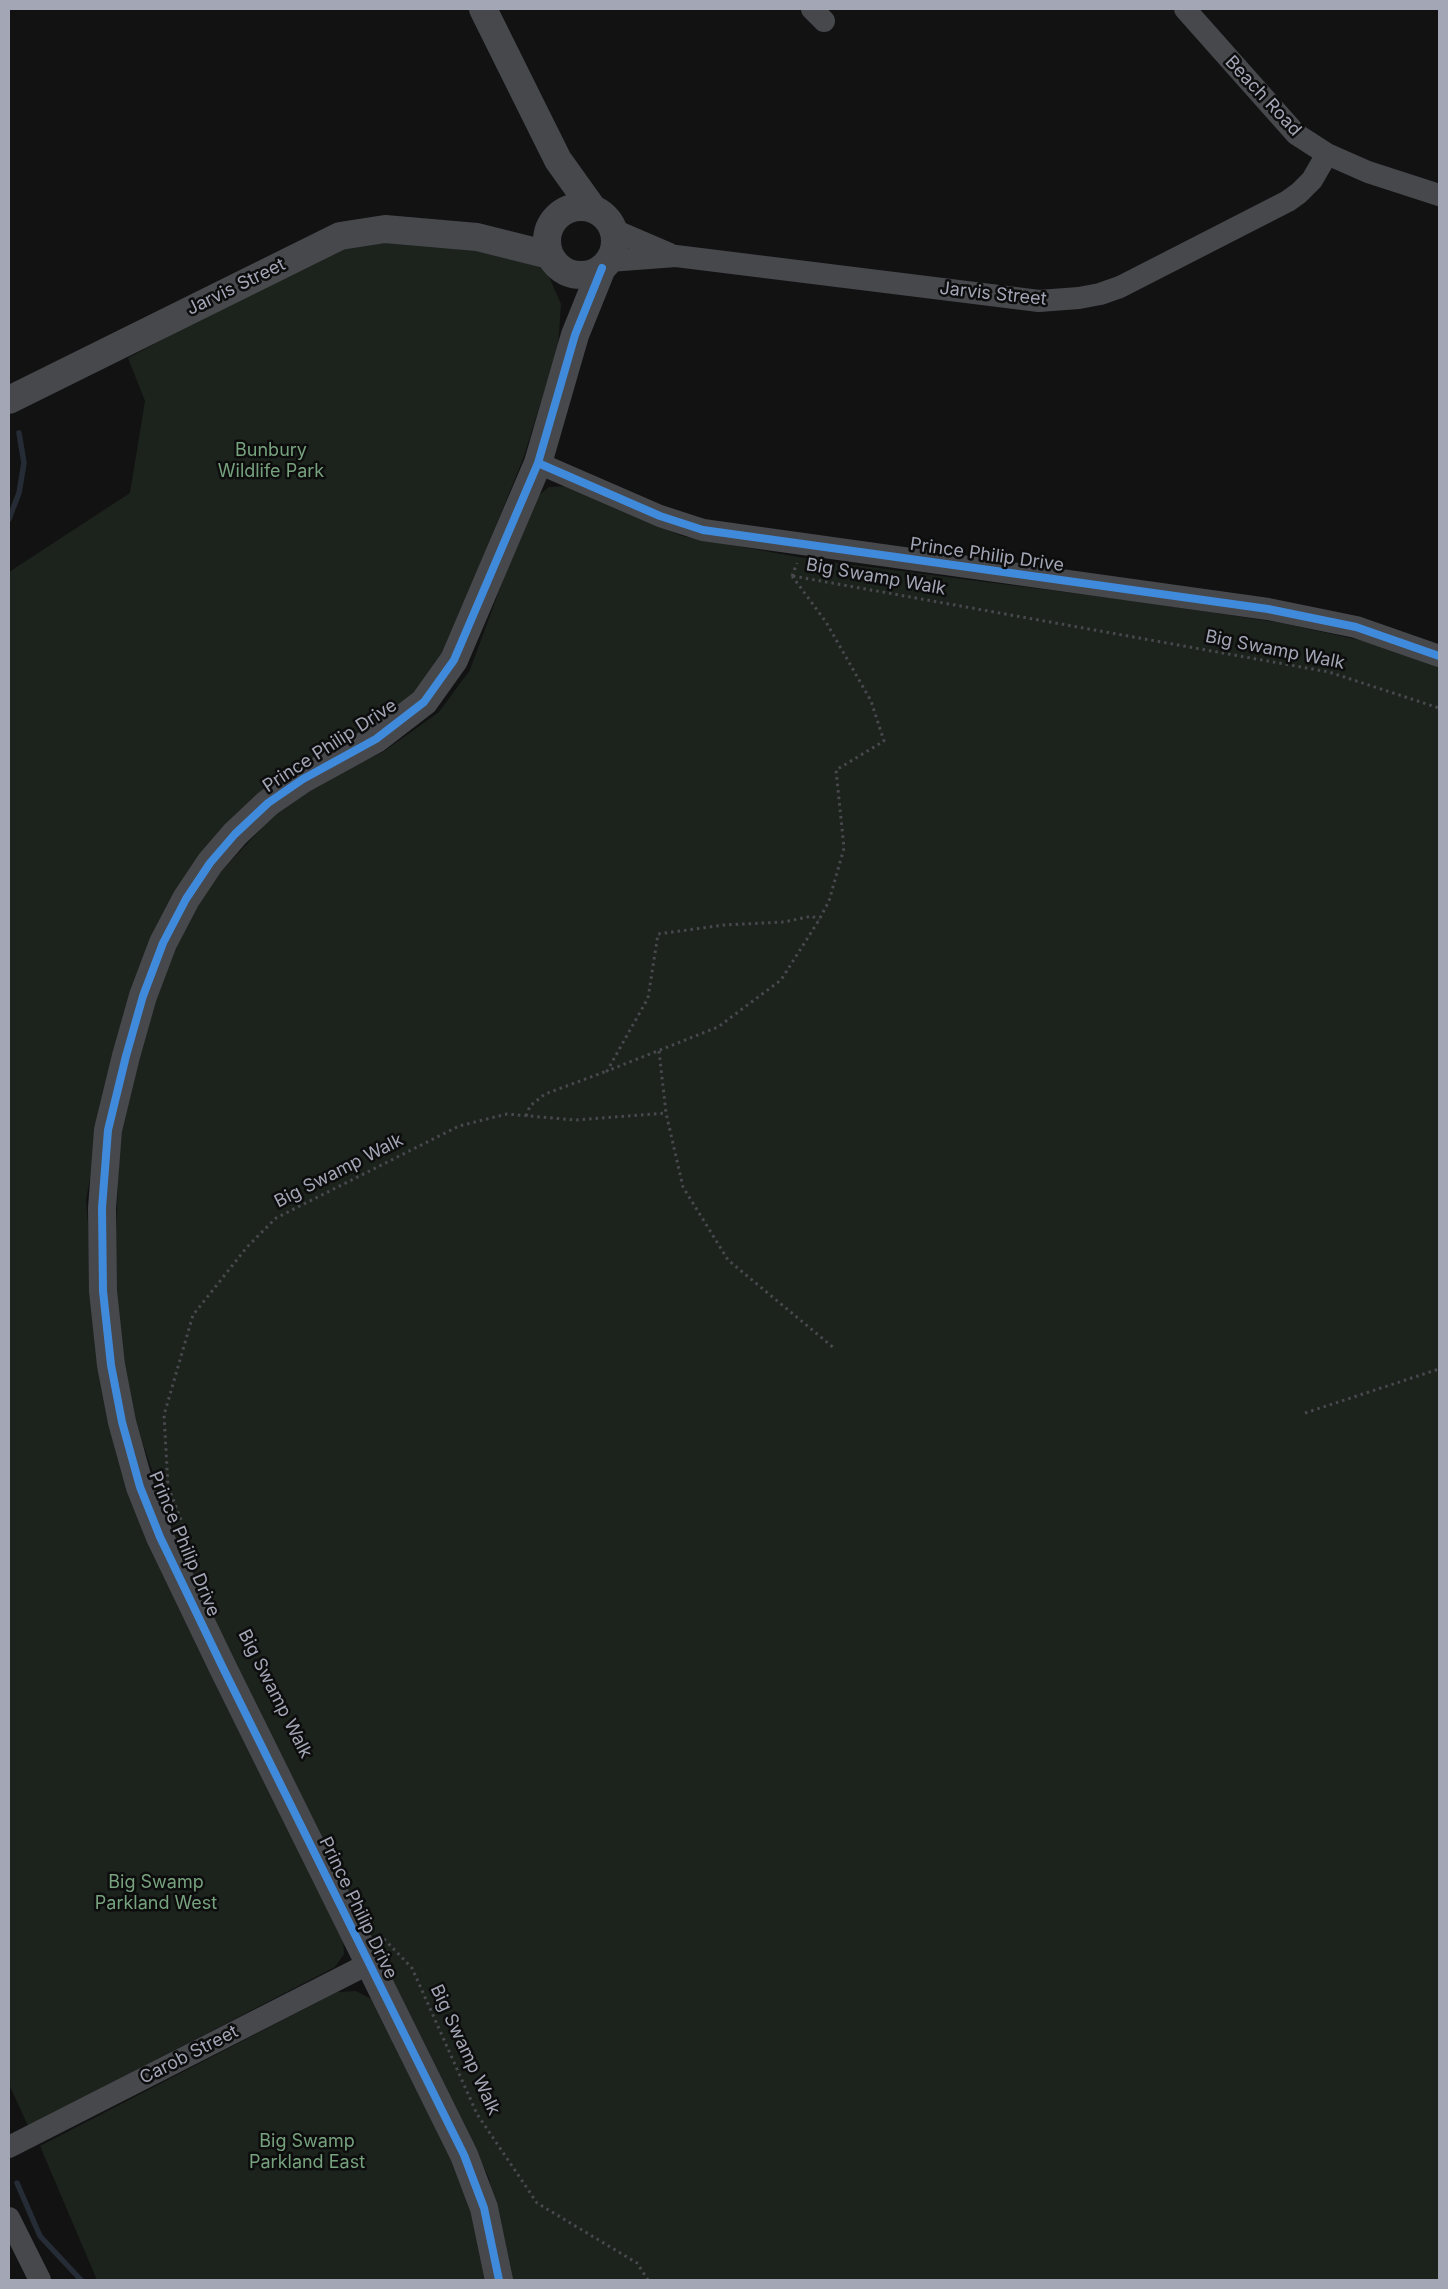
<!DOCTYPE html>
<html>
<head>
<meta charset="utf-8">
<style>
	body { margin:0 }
	#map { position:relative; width:1448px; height:2289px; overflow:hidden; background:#121213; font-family:Inter,sans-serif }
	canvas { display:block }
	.frame { position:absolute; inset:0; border:10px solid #a2a6b5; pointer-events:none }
</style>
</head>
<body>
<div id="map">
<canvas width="1448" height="2289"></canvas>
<div class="frame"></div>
</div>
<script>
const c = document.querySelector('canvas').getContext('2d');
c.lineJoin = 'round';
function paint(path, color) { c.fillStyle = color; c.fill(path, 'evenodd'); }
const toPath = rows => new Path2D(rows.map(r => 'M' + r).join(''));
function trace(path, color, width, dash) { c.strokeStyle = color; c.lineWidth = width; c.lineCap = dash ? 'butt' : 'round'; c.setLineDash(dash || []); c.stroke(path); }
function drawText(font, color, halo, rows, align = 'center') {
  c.font = font + ' Inter,sans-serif'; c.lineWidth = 5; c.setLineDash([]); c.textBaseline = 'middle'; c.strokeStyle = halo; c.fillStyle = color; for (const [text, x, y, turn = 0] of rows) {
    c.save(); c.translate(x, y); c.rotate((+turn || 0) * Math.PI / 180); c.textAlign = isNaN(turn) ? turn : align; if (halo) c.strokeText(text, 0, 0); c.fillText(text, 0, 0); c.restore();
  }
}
paint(toPath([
	[367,238,476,248,513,255,546,270,561,304,558,348,523,459,441,661,406,701,373,729,235,817,103,1109,86,1200,98,1351,128,1486,343,1939,344,1954,335,1967,28,2126,9,2084,9,572,130,493,145,401,128,358,331,249],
	[570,486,682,536,815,560,1142,602,1282,623,1368,642,1439,668,1439,2280,509,2280,489,2178,234,1662,174,1533,129,1404,114,1283,120,1131,162,968,212,881,275,814,318,784,383,752,439,712,470,670,532,501,549,487],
	[356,1991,373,2000,456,2160,476,2216,488,2280,97,2280,40,2146,337,1992]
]), '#1c231d');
trace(toPath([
	[9,519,19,493,24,463,19,433],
	[17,2183,40,2236,81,2280]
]), '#252c35', 5.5);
trace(toPath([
	[792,576,826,622,871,701,884,741,836,770,844,848,829,901,819,920,781,980,718,1027,607,1071,648,998,658,934,724,925,784,922,812,916,819,920],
	[792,576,797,563],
	[793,576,1329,672,1439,708],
	[659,1051,666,1113,683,1187,728,1260,834,1348],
	[526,1116,530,1106,545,1094,607,1071],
	[1305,1413,1439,1369],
	[188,1538,168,1486,164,1415,193,1315,247,1247,276,1218,459,1126,507,1114,575,1120,666,1113],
	[384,1939,412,1968,477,2114,537,2203,637,2263,648,2280]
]), '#48484d', 3, [2.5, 4]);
trace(toPath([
	[812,9,824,21],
	[1185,9,1296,134,1327,154,1368,172,1439,195],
	[614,230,670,254],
	[609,261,676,256,1039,301,1079,298,1100,294,1120,287,1288,201,1299,193,1312,180,1327,154],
	[538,463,660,516,703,530,1268,609,1356,627,1439,656],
	[9,2147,368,1964],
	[9,2218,40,2280]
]), '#46484c', 22);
trace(toPath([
	[483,9,558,160,593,209],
	'547 241a34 34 0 1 1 68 0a34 34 0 1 1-68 0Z',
	[9,400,340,236,385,229,477,237,549,255],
	[499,2280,484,2208,464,2155,223,1668,160,1537,140,1487,122,1422,111,1365,103,1291,102,1208,108,1130,126,1056,143,996,163,943,186,899,210,863,235,834,268,803,303,779,376,739,424,702,454,660,538,463,575,335,602,268]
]), '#46484c', 28);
trace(toPath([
	[538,463,660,516,703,530,1268,609,1356,627,1439,656],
	[499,2280,484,2208,464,2155,223,1668,160,1537,140,1487,122,1422,111,1365,103,1291,102,1208,108,1130,126,1056,143,996,163,943,186,899,210,863,235,834,268,803,303,779,376,739,424,702,454,660,538,463,575,335,602,268]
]), '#408adc', 8);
drawText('18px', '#a2a6b5', '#0d0d0e', [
	["Beach Road",1263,96,47],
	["Jarvis Street",236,287,-26],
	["Jarvis Street",993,294,6],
	["Prince Philip Drive",987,555,8],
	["Big Swamp Walk",876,577,10],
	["Big Swamp Walk",1275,650,11],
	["Prince Philip Drive",330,746,-33],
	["Big Swamp Walk",339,1171,-27],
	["Prince Philip Drive",184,1544,67],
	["Big Swamp Walk",275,1694,63],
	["Prince Philip Drive",358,1908,64],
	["Big Swamp Walk",465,2050,65],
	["Carob Street",189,2055,-27]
]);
drawText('18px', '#77a27e', '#0d0d0e', [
	["Bunbury",271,451],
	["Wildlife Park",271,472],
	["Big Swamp",156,1883],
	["Parkland West",156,1904],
	["Big Swamp",307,2142],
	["Parkland East",307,2163]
]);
</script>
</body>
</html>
